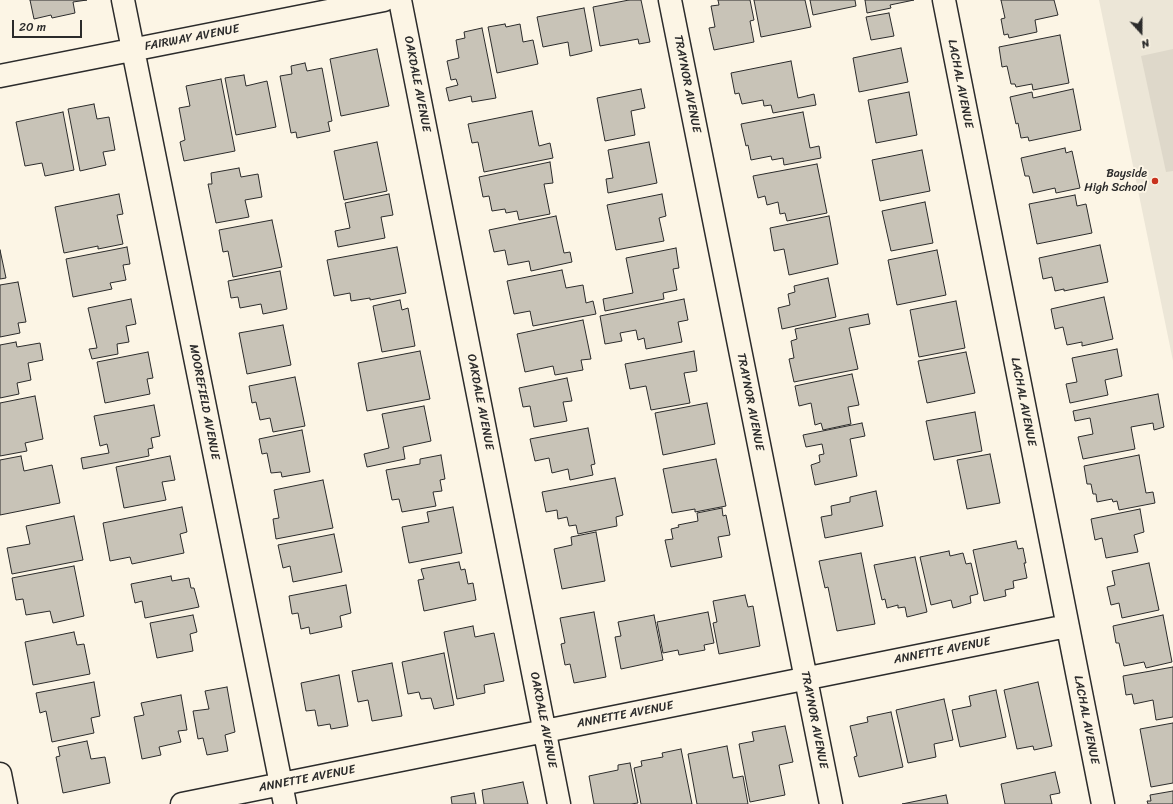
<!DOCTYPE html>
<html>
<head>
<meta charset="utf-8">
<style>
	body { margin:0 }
	#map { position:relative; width:1173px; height:804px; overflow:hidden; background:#fcf5e5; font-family:Sriracha,sans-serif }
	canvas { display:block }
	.north { position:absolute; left:1121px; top:12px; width:40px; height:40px; -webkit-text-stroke:3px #fcf5e5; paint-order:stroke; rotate:159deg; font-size:11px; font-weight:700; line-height:16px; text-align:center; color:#2b2b2b }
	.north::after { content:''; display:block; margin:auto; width:14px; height:18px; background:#2b2b2b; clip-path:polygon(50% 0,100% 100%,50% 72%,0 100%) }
	.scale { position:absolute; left:12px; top:20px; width:70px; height:18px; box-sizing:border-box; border:2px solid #2b2b2b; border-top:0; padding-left:5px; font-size:12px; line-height:14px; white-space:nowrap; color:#2b2b2b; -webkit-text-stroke:3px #fcf5e5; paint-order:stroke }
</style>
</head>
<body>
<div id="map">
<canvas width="1173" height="804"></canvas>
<div class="north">N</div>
<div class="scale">20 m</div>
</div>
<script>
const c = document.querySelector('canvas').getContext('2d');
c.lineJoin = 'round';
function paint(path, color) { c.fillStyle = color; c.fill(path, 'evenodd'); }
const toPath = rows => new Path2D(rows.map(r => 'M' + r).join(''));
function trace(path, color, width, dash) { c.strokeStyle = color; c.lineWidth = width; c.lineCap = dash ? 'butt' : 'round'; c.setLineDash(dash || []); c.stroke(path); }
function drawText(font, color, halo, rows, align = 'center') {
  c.font = font + ' Sriracha,sans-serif'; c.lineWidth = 4; c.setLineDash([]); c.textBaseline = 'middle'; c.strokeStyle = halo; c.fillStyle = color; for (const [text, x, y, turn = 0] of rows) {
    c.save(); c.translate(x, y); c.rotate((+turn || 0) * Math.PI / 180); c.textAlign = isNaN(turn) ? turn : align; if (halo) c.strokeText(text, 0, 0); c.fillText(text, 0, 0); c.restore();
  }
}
paint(toPath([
	[1099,0,1173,0,1173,361]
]), '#ece6d7');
paint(toPath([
	[1173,49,1173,171,1166,172,1141,56]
]), '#ded8ca');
const building = toPath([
	[30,0,87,0,73,2,75,13,52,18,51,15,34,19,30,0],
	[629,0,641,0,650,42,639,44,638,39,600,46,593,7,629,0],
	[718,0,750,0,754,20,750,21,754,42,714,50,709,28,715,27,711,6,719,5,718,0],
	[754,0,805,0,811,27,761,37,754,0],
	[810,0,855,0,856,6,813,15,810,0],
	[865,0,914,0,890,5,891,8,867,13,865,0],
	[1001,0,1054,0,1058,15,1035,20,1037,32,1009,38,1008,34,1004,35,1001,19,1005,18,1001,0],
	[584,8,592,51,570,56,568,42,543,47,537,17,584,8],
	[889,13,894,36,871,40,866,17,889,13],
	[505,24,506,27,520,24,523,42,533,40,538,64,497,73,488,27,505,24],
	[482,28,496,98,472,102,471,96,449,101,446,88,458,85,456,79,451,80,447,61,459,58,456,40,465,38,464,32,482,28],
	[1060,35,1069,83,1033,90,1032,84,1016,87,1015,84,1011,84,1007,66,1002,67,999,47,1060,35],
	[901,48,908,82,859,92,853,58,901,48],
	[377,49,389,106,341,116,330,59,377,49],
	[791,61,798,98,814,94,816,105,773,113,771,105,764,106,763,100,742,104,739,93,735,94,731,73,791,61],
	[305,63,307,71,322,68,332,121,328,122,330,131,297,138,296,132,291,133,280,76,292,74,291,66,305,63],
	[244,75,246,86,267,81,276,127,236,135,225,78,244,75],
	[221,79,235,151,184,161,180,142,185,140,179,108,190,106,186,86,221,79],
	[641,89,645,108,631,111,635,135,605,141,597,98,641,89],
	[1073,89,1081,130,1029,141,1028,137,1021,138,1018,123,1016,124,1010,97,1032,92,1033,98,1073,89],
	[909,92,917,135,876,143,868,100,909,92],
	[94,104,97,119,109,117,115,150,103,152,106,165,80,171,68,109,94,104],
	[532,111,539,146,550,143,553,158,484,172,478,142,472,143,468,124,532,111],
	[63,112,74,170,45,176,42,163,25,166,16,122,63,112],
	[803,112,810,148,819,146,821,158,784,165,783,158,772,160,771,156,751,160,748,145,746,146,741,124,803,112],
	[377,142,387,191,344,200,334,151,377,142],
	[649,142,657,183,608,193,606,179,613,178,608,150,649,142],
	[1065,148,1066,153,1072,151,1080,188,1056,193,1055,188,1033,193,1029,176,1025,176,1021,158,1065,148],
	[922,150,930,191,880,201,872,160,922,150],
	[550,162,553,183,544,184,550,214,519,220,517,211,506,213,505,209,492,211,489,196,483,197,479,177,550,162],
	[817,164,827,213,787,221,785,213,780,214,778,202,767,205,765,196,758,198,753,176,817,164],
	[239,168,241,177,258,174,262,197,245,200,249,217,216,223,208,184,212,184,211,173,239,168],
	[119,194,123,214,117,215,123,244,98,249,98,246,64,253,55,207,119,194],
	[389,194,393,215,381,217,385,238,338,247,335,231,350,228,345,203,389,194],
	[662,194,666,216,659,218,664,241,616,250,607,205,662,194],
	[1075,195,1077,206,1086,204,1092,233,1037,244,1029,204,1075,195],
	[925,202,933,243,891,251,882,211,925,202],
	[556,216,564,253,570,252,572,262,531,271,529,261,508,265,505,250,494,252,489,230,556,216],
	[829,216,838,264,789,275,784,249,774,251,770,228,829,216],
	[272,220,282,267,233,277,228,251,223,252,219,230,272,220],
	[1100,245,1108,282,1064,291,1064,289,1055,291,1052,277,1043,279,1039,258,1100,245],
	[127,247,130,264,123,265,126,280,110,283,112,289,73,297,66,259,127,247],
	[397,247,406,293,370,300,370,298,351,301,350,293,334,296,327,260,397,247],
	[676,248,679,268,673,269,677,290,663,293,664,299,605,311,603,299,633,293,626,258,676,248],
	[0,250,6,278,0,279,0,250],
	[937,250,946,295,897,305,888,260,937,250],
	[562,270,566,288,583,285,586,303,593,301,596,314,533,326,530,311,514,314,507,281,562,270],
	[280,271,287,309,263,314,261,304,240,308,238,297,231,298,228,281,280,271],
	[828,278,836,317,782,329,778,308,790,305,788,294,795,292,794,286,828,278],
	[18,282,26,322,18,323,20,333,0,337,0,285,18,282],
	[1104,297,1113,339,1082,346,1082,342,1067,345,1063,327,1055,329,1051,309,1104,297],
	[131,299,136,324,126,326,129,342,117,344,118,354,92,359,89,349,97,348,88,308,131,299],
	[684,299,688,320,678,322,682,342,646,349,644,338,638,340,636,330,620,333,622,341,605,344,600,316,684,299],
	[400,300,402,310,408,308,415,346,382,352,373,306,400,300],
	[956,301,965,348,919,357,910,310,956,301],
	[868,314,870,324,849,328,858,369,794,382,789,359,794,358,791,341,797,339,795,329,868,314],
	[583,320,591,359,581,360,583,370,555,375,553,366,525,372,517,334,583,320],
	[283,325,291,365,247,374,239,333,283,325],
	[16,342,17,347,40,343,43,360,28,363,31,380,17,383,19,394,0,398,0,345,16,342],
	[1117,349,1122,376,1105,380,1108,395,1070,403,1066,384,1077,382,1072,358,1117,349],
	[420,351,430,399,367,411,358,363,420,351],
	[694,351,697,371,684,373,690,403,651,410,646,386,630,389,625,364,694,351],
	[148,352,153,378,147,379,150,394,105,403,97,362,148,352],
	[966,352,975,393,927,403,918,361,966,352],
	[852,374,859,405,848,407,851,424,823,430,821,423,815,425,811,403,799,406,795,386,852,374],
	[295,377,305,426,273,432,270,418,260,420,256,402,252,403,249,386,295,377],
	[567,378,572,401,563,402,567,421,534,427,530,406,523,407,519,388,567,378],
	[1158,394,1164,427,1154,430,1153,423,1131,427,1135,449,1083,459,1078,437,1093,434,1090,418,1075,421,1073,411,1158,394],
	[35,396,43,439,25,443,27,451,0,456,0,403,35,396],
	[707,403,715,444,663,455,655,413,707,403],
	[154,405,160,436,151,438,153,448,148,449,149,456,83,469,81,458,109,453,107,444,100,446,94,416,154,405],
	[424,406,431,441,403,447,405,459,367,467,364,454,389,448,382,414,424,406],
	[975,412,982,451,934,460,926,421,975,412],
	[862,423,865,436,850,439,857,476,815,485,811,465,820,462,819,455,824,454,822,444,806,447,803,435,862,423],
	[588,428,595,464,591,465,593,475,570,480,568,469,552,473,549,458,535,461,530,439,588,428],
	[302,430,310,472,282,477,281,472,271,473,267,453,262,454,259,439,302,430],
	[990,454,1000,503,967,509,957,460,990,454],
	[441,455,445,479,440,480,442,491,433,492,436,506,402,512,399,499,392,500,386,470,420,464,420,459,441,455],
	[1139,455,1146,493,1153,492,1155,503,1119,510,1117,501,1113,502,1112,499,1097,502,1096,494,1093,494,1091,484,1087,484,1084,466,1139,455],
	[21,456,24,471,52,465,60,503,0,515,0,460,21,456],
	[170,456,175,480,162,482,166,500,124,508,116,467,170,456],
	[716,459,726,506,695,512,695,509,672,513,663,469,716,459],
	[615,478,623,515,616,517,617,526,578,534,576,525,569,526,567,517,558,519,557,510,546,512,542,492,615,478],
	[323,480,333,528,276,539,273,519,279,518,274,490,323,480],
	[876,491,883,526,825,538,821,517,832,515,831,506,850,502,850,497,876,491],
	[182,507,187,532,180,534,184,553,132,564,130,557,110,561,103,523,182,507],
	[453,507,462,553,409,563,402,527,429,522,427,512,453,507],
	[722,508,723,516,726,515,730,535,718,537,722,557,671,567,665,540,673,539,671,529,679,527,678,525,698,521,697,513,722,508],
	[1140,509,1144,532,1134,535,1138,552,1106,558,1102,538,1095,540,1091,519,1140,509],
	[74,516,83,560,12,574,7,548,30,544,26,526,74,516],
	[596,532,605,581,562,589,554,549,572,545,571,537,596,532],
	[334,534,342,572,293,582,290,566,283,568,278,545,334,534],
	[1016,541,1018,549,1023,548,1026,563,1024,563,1027,578,1013,581,1014,588,1005,590,1006,596,984,601,973,550,1016,541],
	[949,551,950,556,963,553,966,564,971,563,978,594,970,596,971,603,953,608,951,600,931,605,920,557,949,551],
	[861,553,875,624,837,631,828,587,825,588,819,561,861,553],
	[915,557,927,612,907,617,905,607,898,608,898,605,887,608,885,599,882,600,874,565,915,557],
	[459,562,461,570,465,569,468,584,473,583,476,600,424,611,418,580,424,579,421,569,459,562],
	[1149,563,1159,610,1122,618,1119,603,1111,605,1107,587,1115,585,1112,571,1149,563],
	[74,566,84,616,53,623,50,611,26,615,23,599,16,600,12,578,74,566],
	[171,576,172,581,189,578,191,588,194,588,199,607,145,618,142,601,135,603,131,584,171,576],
	[346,585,351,613,340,616,342,627,310,634,309,627,301,629,298,613,292,614,289,596,346,585],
	[745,595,748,607,753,606,760,646,719,654,713,623,717,622,713,601,745,595],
	[594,612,606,677,574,683,570,664,565,665,561,644,565,643,560,618,594,612],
	[708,612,714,643,704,645,705,650,679,655,678,650,663,653,657,622,708,612],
	[193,615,197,632,190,634,193,651,157,658,150,623,193,615],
	[654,615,663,660,621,669,615,637,621,636,618,622,654,615],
	[1163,615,1172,662,1146,668,1144,662,1124,666,1119,643,1116,643,1113,626,1163,615],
	[473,626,475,637,494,633,504,681,484,685,485,693,457,699,444,632,473,626],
	[74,632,77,645,84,644,90,674,33,685,25,642,74,632],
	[444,653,454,705,434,709,431,698,421,699,419,692,408,694,402,662,444,653],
	[392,663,402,716,372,721,368,700,358,702,352,671,392,663],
	[1173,667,1173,717,1156,720,1153,700,1134,704,1132,694,1126,695,1123,676,1173,667],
	[339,675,348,726,331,729,330,724,318,726,315,710,306,711,301,683,339,675],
	[94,682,100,716,91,718,94,733,52,742,46,711,40,713,36,693,94,682],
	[1038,682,1052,746,1034,750,1033,746,1017,749,1004,690,1038,682],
	[227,687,235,732,225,735,228,751,207,755,203,738,198,739,193,711,209,709,205,691,227,687],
	[996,690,1006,737,960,747,952,710,971,706,969,696,996,690],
	[181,695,187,730,178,731,181,742,159,747,161,755,142,759,134,717,144,715,141,703,181,695],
	[944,699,953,740,934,744,936,757,908,763,896,710,944,699],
	[891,712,903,767,859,777,854,757,857,756,850,726,868,722,867,717,891,712],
	[1173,723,1173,783,1151,787,1140,729,1173,723],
	[785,726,793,762,779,765,785,795,750,802,739,744,754,741,752,732,785,726],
	[87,741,91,759,105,757,110,783,63,793,56,757,60,756,58,747,87,741],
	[727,746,733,778,743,776,748,804,697,804,688,754,727,746],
	[681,749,692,804,641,804,634,768,642,766,641,761,663,757,662,753,681,749],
	[630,763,638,803,631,804,594,804,589,776,618,770,618,765,630,763],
	[1055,772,1060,793,1050,795,1052,804,1005,804,1001,784,1055,772],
	[523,782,528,804,484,804,482,790,523,782],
	[1173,791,1173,804,1148,804,1147,801,1151,801,1150,795,1173,791],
	[474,793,476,804,452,804,451,797,474,793],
	[946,795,948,804,902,804,946,795]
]);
paint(building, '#c8c3b7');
trace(building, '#2b2b2b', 1);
const minor = toPath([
	[123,0,285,804],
	[400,0,559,804],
	[670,0,831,804],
	[944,0,1103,804],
	[0,76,384,0],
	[0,774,6,804],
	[182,804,1067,626]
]);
trace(minor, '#2b2b2b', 25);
trace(minor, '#fcf5e5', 22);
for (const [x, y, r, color] of [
	[1155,181,4,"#c8321e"]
]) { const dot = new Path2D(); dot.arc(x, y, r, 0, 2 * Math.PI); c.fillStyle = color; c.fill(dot); trace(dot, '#fcf5e5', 1.5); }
drawText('12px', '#2b2b2b', '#fcf5e5', [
	["FAIRWAY AVENUE",192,38,-11],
	["OAKDALE AVENUE",417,84,79],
	["TRAYNOR AVENUE",687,84,79],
	["LACHAL AVENUE",960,84,79],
	["MOOREFIELD AVENUE",204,402,79],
	["OAKDALE AVENUE",480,402,79],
	["TRAYNOR AVENUE",750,402,79],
	["LACHAL AVENUE",1023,402,79],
	["ANNETTE AVENUE",942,651,-11],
	["ANNETTE AVENUE",625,715,-11],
	["OAKDALE AVENUE",543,720,79],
	["TRAYNOR AVENUE",814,720,79],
	["LACHAL AVENUE",1086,720,79],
	["ANNETTE AVENUE",307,779,-11]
]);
drawText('12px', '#2b2b2b', '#fcf5e5', [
	["Bayside",1147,174],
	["High School",1147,188]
], 'right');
</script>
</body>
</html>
